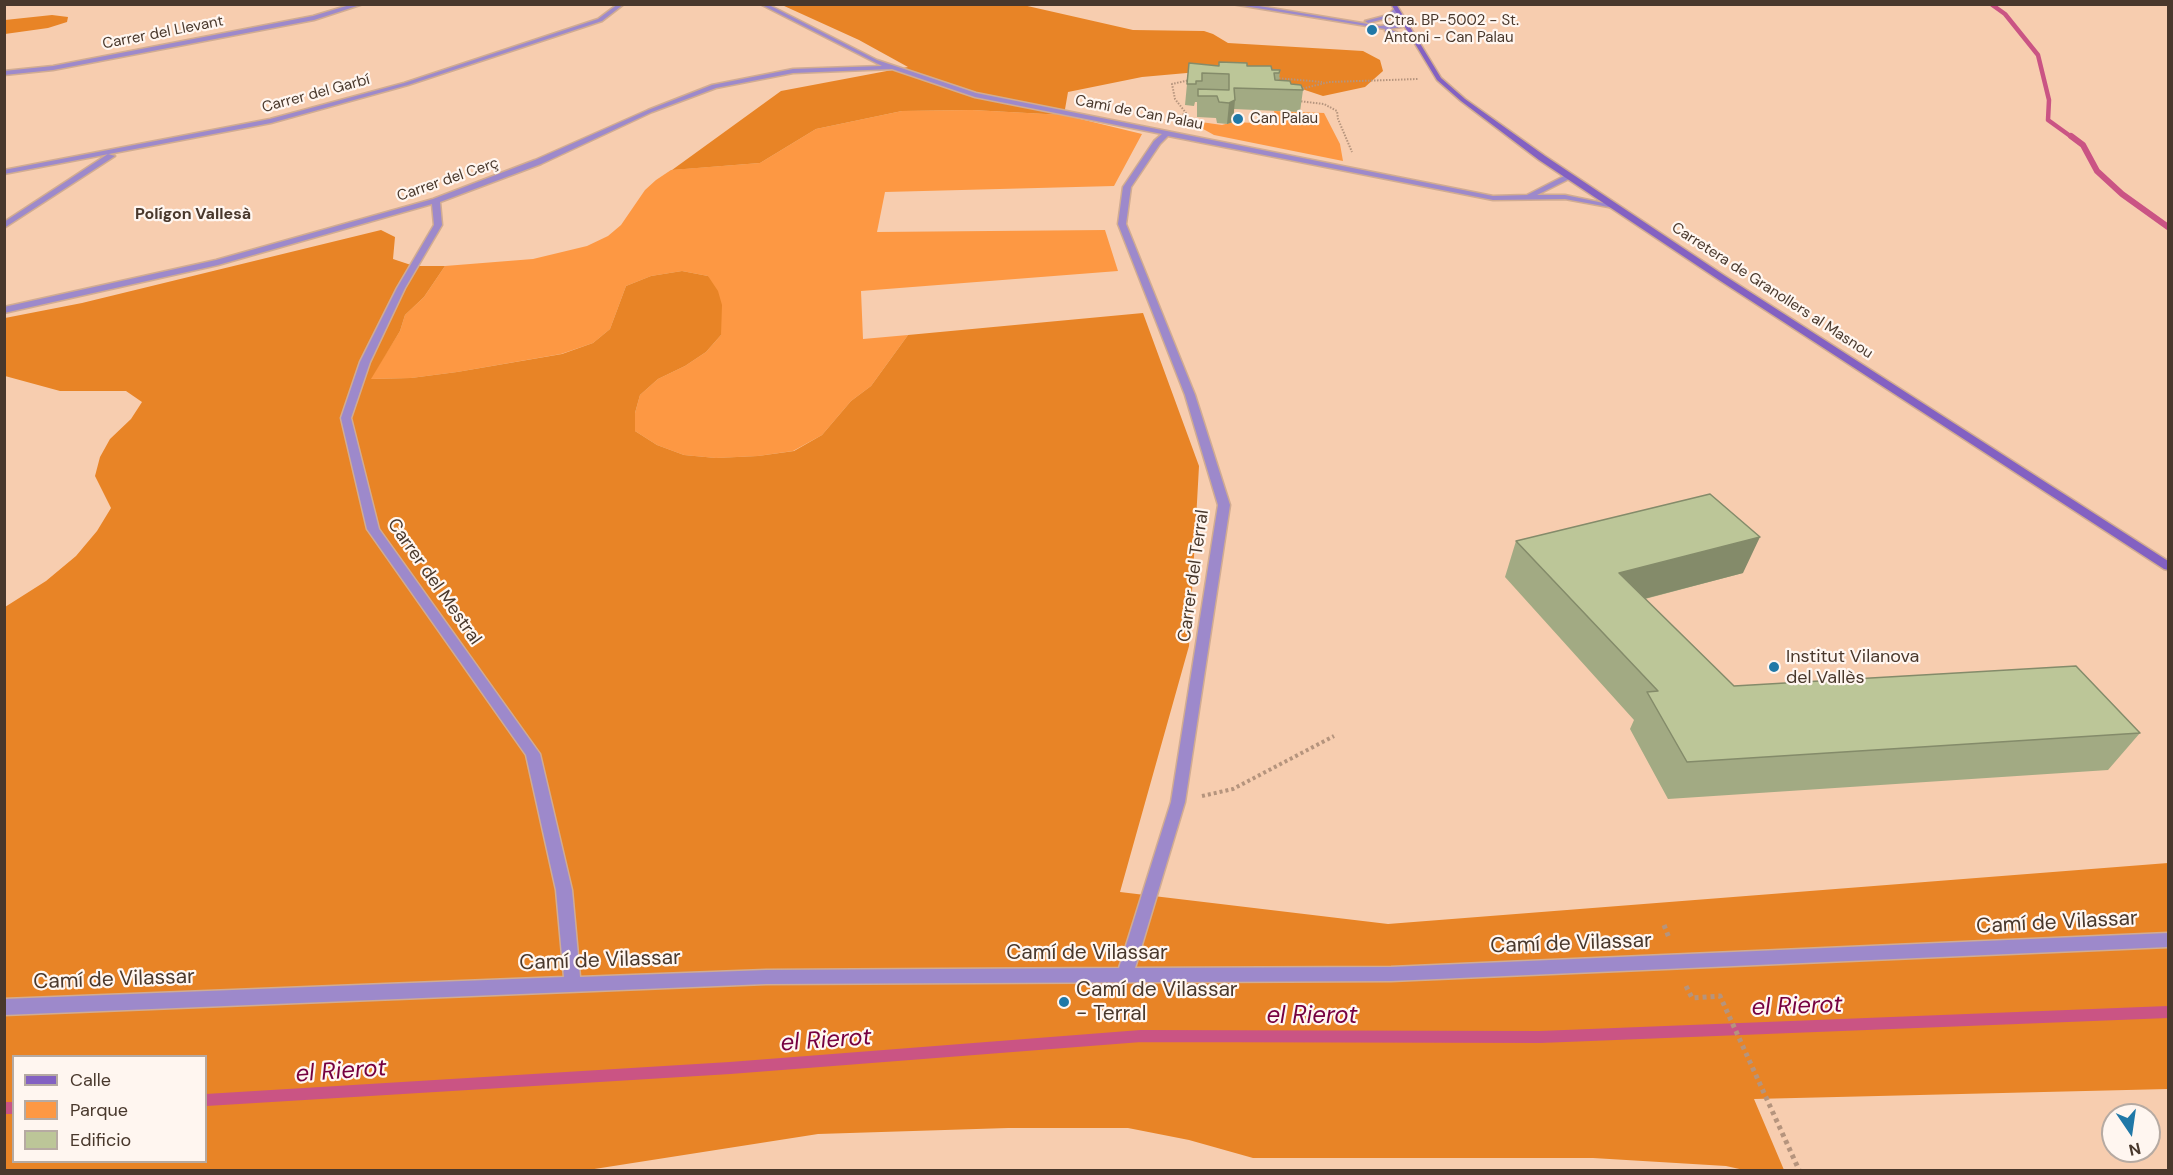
<!DOCTYPE html>
<html>
<head>
<meta charset="utf-8">
<style>
	body { margin:0 }
	#map { position:relative; width:2173px; height:1175px; overflow:hidden; background:#f7cdaf; font-family:"DM Sans",sans-serif }
	canvas { display:block }
	.frame { position:absolute; inset:0; border:6px solid #49382c; pointer-events:none }
	.legend { position:absolute; left:12px; top:1055px; width:195px; height:108px; box-sizing:border-box; background:#fff6f0; border:2px solid #b6aaa2; margin:0; padding:8px 10px; list-style:none; font-size:18px; color:#49382c }
	.legend li { display:flex; align-items:center; gap:12px; height:30px }
	.legend b { width:30px; border:2px solid #b6aaa2 }
	.north { position:absolute; left:2101px; top:1103px; width:60px; height:60px; box-sizing:border-box; background:#fff6f0; border:2px solid #b6aaa2; border-radius:50%; rotate:167deg; font-size:16px; font-weight:700; line-height:24px; text-align:center; color:#49382c }
	.north::after { content:''; display:block; margin:auto; width:21px; height:27px; background:#2078a7; clip-path:polygon(50% 0,100% 100%,50% 72%,0 100%) }
</style>
</head>
<body>
<div id="map">
<canvas width="2173" height="1175"></canvas>
<div class="frame"></div>
<ul class="legend">
<li><b style="height:8px;background:#8361c2"></b>Calle</li>
<li><b style="height:16px;background:#fd9843"></b>Parque</li>
<li><b style="height:16px;background:#bcc698"></b>Edificio</li>
</ul>
<div class="north">N</div>
</div>
<script>
const c = document.querySelector('canvas').getContext('2d');
c.lineJoin = 'round';
function paint(path, color) { c.fillStyle = color; c.fill(path, 'evenodd'); }
const toPath = rows => new Path2D(rows.map(r => 'M' + r).join(''));
function trace(path, color, width, dash) { c.strokeStyle = color; c.lineWidth = width; c.lineCap = dash ? 'butt' : 'round'; c.setLineDash(dash || []); c.stroke(path); }
function drawText(font, color, halo, rows, align = 'center') {
  c.font = font + ' "DM Sans",sans-serif'; c.lineWidth = 4.5; c.setLineDash([]); c.textBaseline = 'middle'; c.strokeStyle = halo; c.fillStyle = color; for (const [text, x, y, turn = 0] of rows) {
    c.save(); c.translate(x, y); c.rotate((+turn || 0) * Math.PI / 180); c.textAlign = isNaN(turn) ? turn : align; if (halo) c.strokeText(text, 0, 0); c.fillText(text, 0, 0); c.restore();
  }
}
paint(toPath([
	[972,110,1064,115,1142,134,1114,186,885,192,877,232,1105,230,1118,271,861,291,863,339,908,335,871,386,851,401,822,435,793,451,758,456,716,458,684,455,657,445,635,431,635,413,640,395,658,379,685,366,706,352,721,335,708,276,682,271,651,276,626,286,610,329,593,343,561,354,457,372,411,378,370,379,400,331,405,315,424,297,445,266,533,259,587,246,608,236,621,225,645,190,656,180,671,170,760,163,816,129,902,111],
	[1274,111,1324,113,1340,144,1343,161,1214,135,1187,120,1222,125,1233,122,1277,124]
]), '#fd9843');
paint(toPath([
	[782,5,1023,5,1133,30,1204,31,1213,34,1228,43,1363,51,1380,60,1383,71,1365,87,1323,96,1278,81,1198,72,1142,77,1068,92,1064,115,972,110,902,111,816,129,760,163,672,170,781,91,908,67,859,40],
	[52,15,68,17,67,22,48,28,5,34,5,20],
	[381,230,395,237,393,259,414,266,445,266,424,297,405,315,400,331,371,379,411,378,457,372,562,354,593,343,610,329,626,286,651,276,682,271,708,276,718,291,722,305,721,335,706,352,685,366,658,379,640,395,635,413,635,431,657,445,684,455,716,458,758,456,794,451,822,435,851,401,871,386,908,335,1143,313,1199,466,1189,646,1120,892,1388,924,2168,863,2168,1089,1754,1099,1784,1170,1744,1170,1726,1166,1593,1158,1253,1158,1189,1140,1128,1128,1008,1128,818,1134,588,1170,5,1170,5,607,46,581,76,556,97,531,111,508,95,476,100,457,110,439,131,419,142,402,126,391,60,391,5,376,5,318,82,303],
	[14,1056,206,1056,206,1162,14,1162]
]), '#e88426');
trace(toPath([
	[1991,4,2005,14,2038,55,2049,100,2048,120,2073,138]
]), '#ca5484', 4.5);
trace(toPath([
	[2071,136,2083,145,2097,171,2122,194,2168,227]
]), '#ca5484', 6);
trace(toPath([
	[206,1100,730,1068,1141,1036,1540,1037,2168,1012],
	[4,1108,14,1108]
]), '#ca5484', 12);
const minor = toPath([
	[353,4,363,4,314,20,53,70,4,75,4,71,53,66,313,16,353,4],
	[618,4,624,4,602,21,408,85,271,123,4,174,4,170,270,119,404,83,598,19,618,4],
	[760,4,767,4,877,60,976,93,1493,196,1527,195,1568,174,1572,176,1571,178,1537,195,1565,195,1618,206,1614,208,1565,199,1493,200,1168,136,1160,144,1131,187,1126,224,1195,395,1230,505,1185,802,1135,968,1391,967,2168,933,2168,947,1391,981,766,984,4,1015,4,999,564,977,556,890,526,755,367,529,341,418,360,362,397,288,434,225,432,204,218,265,4,313,4,307,216,260,433,199,535,160,648,110,712,85,793,69,882,66,760,4],
	[892,69,975,97,1162,134,1154,141,1123,187,1118,224,1185,395,1218,505,1171,802,1119,968,766,970,580,977,572,890,540,754,379,529,351,418,370,362,405,288,442,225,440,202,541,164,652,112,716,88,793,73,892,69],
	[1232,4,1247,4,1380,26,1406,23,1408,26,1389,29,1418,41,1413,42,1385,31,1385,29,1232,4],
	[1394,9,1399,10,1392,17,1368,23,1365,21,1388,15,1394,9],
	[108,154,115,156,4,228,4,222,108,154]
]);
const secondary = toPath([
	[1391,4,1396,4,1441,78,1465,99,1545,156,1725,276,2168,561,2168,570,2164,569,1719,280,1539,160,1461,101,1437,80,1391,4]
]);
trace(minor, '#d1ac92', 3);
trace(secondary, '#d1ac92', 3);
trace(toPath([
	[1276,78,1322,82],
	[1297,90,1329,82,1418,79],
	[1298,101,1324,104,1337,111,1338,119,1352,152],
	[1180,116,1186,113,1175,99,1172,84,1190,80]
]), '#b5947d', 2, [1.5, 1.5]);
trace(toPath([
	[1202,796,1233,789,1334,736]
]), '#b5947d', 4, [3, 3]);
trace(toPath([
	[1664,925,1669,938],
	[1686,986,1692,998,1720,996,1799,1170]
]), '#b5947d', 5, [4, 4]);
paint(minor, '#9d89cb');
paint(secondary, '#8361c2');
paint(toPath([
	[1189,63,1219,66,1247,66,1280,70,1279,81,1291,84,1303,90,1300,112,1234,109,1233,122,1227,124,1217,123,1216,118,1197,117,1197,102,1195,102,1194,106,1185,105],
	[1516,541,1743,573,1645,599,1734,686,2140,733,2108,770,1668,799,1630,729,1634,720,1505,577]
]), '#a2aa83');
paint(toPath([
	[1235,100,1233,122,1227,124,1229,103],
	[1760,537,1743,573,1605,609,1619,573]
]), '#848b6a');
const building = toPath([
	[1219,62,1247,63,1247,66,1271,66,1272,70,1280,70,1279,73,1274,73,1275,80,1290,81,1291,84,1301,85,1303,90,1234,88,1235,100,1229,103,1219,102,1217,96,1198,96,1198,89,1229,90,1229,74,1202,73,1202,81,1196,81,1196,84,1187,84,1189,63,1219,66,1219,62],
	[1710,494,1760,537,1619,573,1734,686,2076,666,2140,733,1687,762,1647,692,1658,691,1516,541,1710,494]
]);
paint(building, '#bcc698');
trace(building, '#848b6a', 1.5);
for (const [x, y, r, color] of [
	[1372,30,6,"#2078a7"],
	[1238,119,6,"#2078a7"],
	[1774,667,6,"#2078a7"],
	[1064,1002,6,"#2078a7"]
]) { const dot = new Path2D(); dot.arc(x, y, r, 0, 2 * Math.PI); c.fillStyle = color; c.fill(dot); trace(dot, '#fff6f0', 2); }
drawText('15px', '#49382c', '#fff6f0', [
	["Ctra. BP-5002 - St.",1384,21],
	["Antoni - Can Palau",1384,38],
	["Can Palau",1250,119]
], 'left');
drawText('15px', '#49382c', '#fff6f0', [
	["Carrer del Llevant",163,33,-11],
	["Carrer del Garbí",316,94,-15],
	["Camí de Can Palau",1139,113,11],
	["Carrer del Cerç",448,180,-19],
	["Carretera de Granollers al Masnou",1772,291,33]
]);
drawText('bold 16px', '#49382c', '#fff6f0', [
	["Polígon Vallesà",193,215]
]);
drawText('18px', '#49382c', '#fff6f0', [
	["Carrer del Terral",1194,576,-82],
	["Carrer del Mestral",434,582,55]
]);
drawText('18px', '#49382c', '#fff6f0', [
	["Institut Vilanova",1786,657],
	["del Vallès",1786,678]
], 'left');
drawText('21px', '#49382c', '#fff6f0', [
	["Camí de Vilassar",2057,923,-3],
	["Camí de Vilassar",1571,944,-2],
	["Camí de Vilassar",1087,953],
	["Camí de Vilassar",600,961,-2],
	["Camí de Vilassar",114,980,-2]
]);
drawText('21px', '#49382c', '#fff6f0', [
	["Camí de Vilassar",1076,990],
	["- Terral",1076,1014]
], 'left');
drawText('italic 24px', '#760140', '#fff6f0', [
	["el Rierot",1797,1007,-2],
	["el Rierot",1312,1017],
	["el Rierot",826,1041,-4],
	["el Rierot",341,1072,-4]
]);
</script>
</body>
</html>
